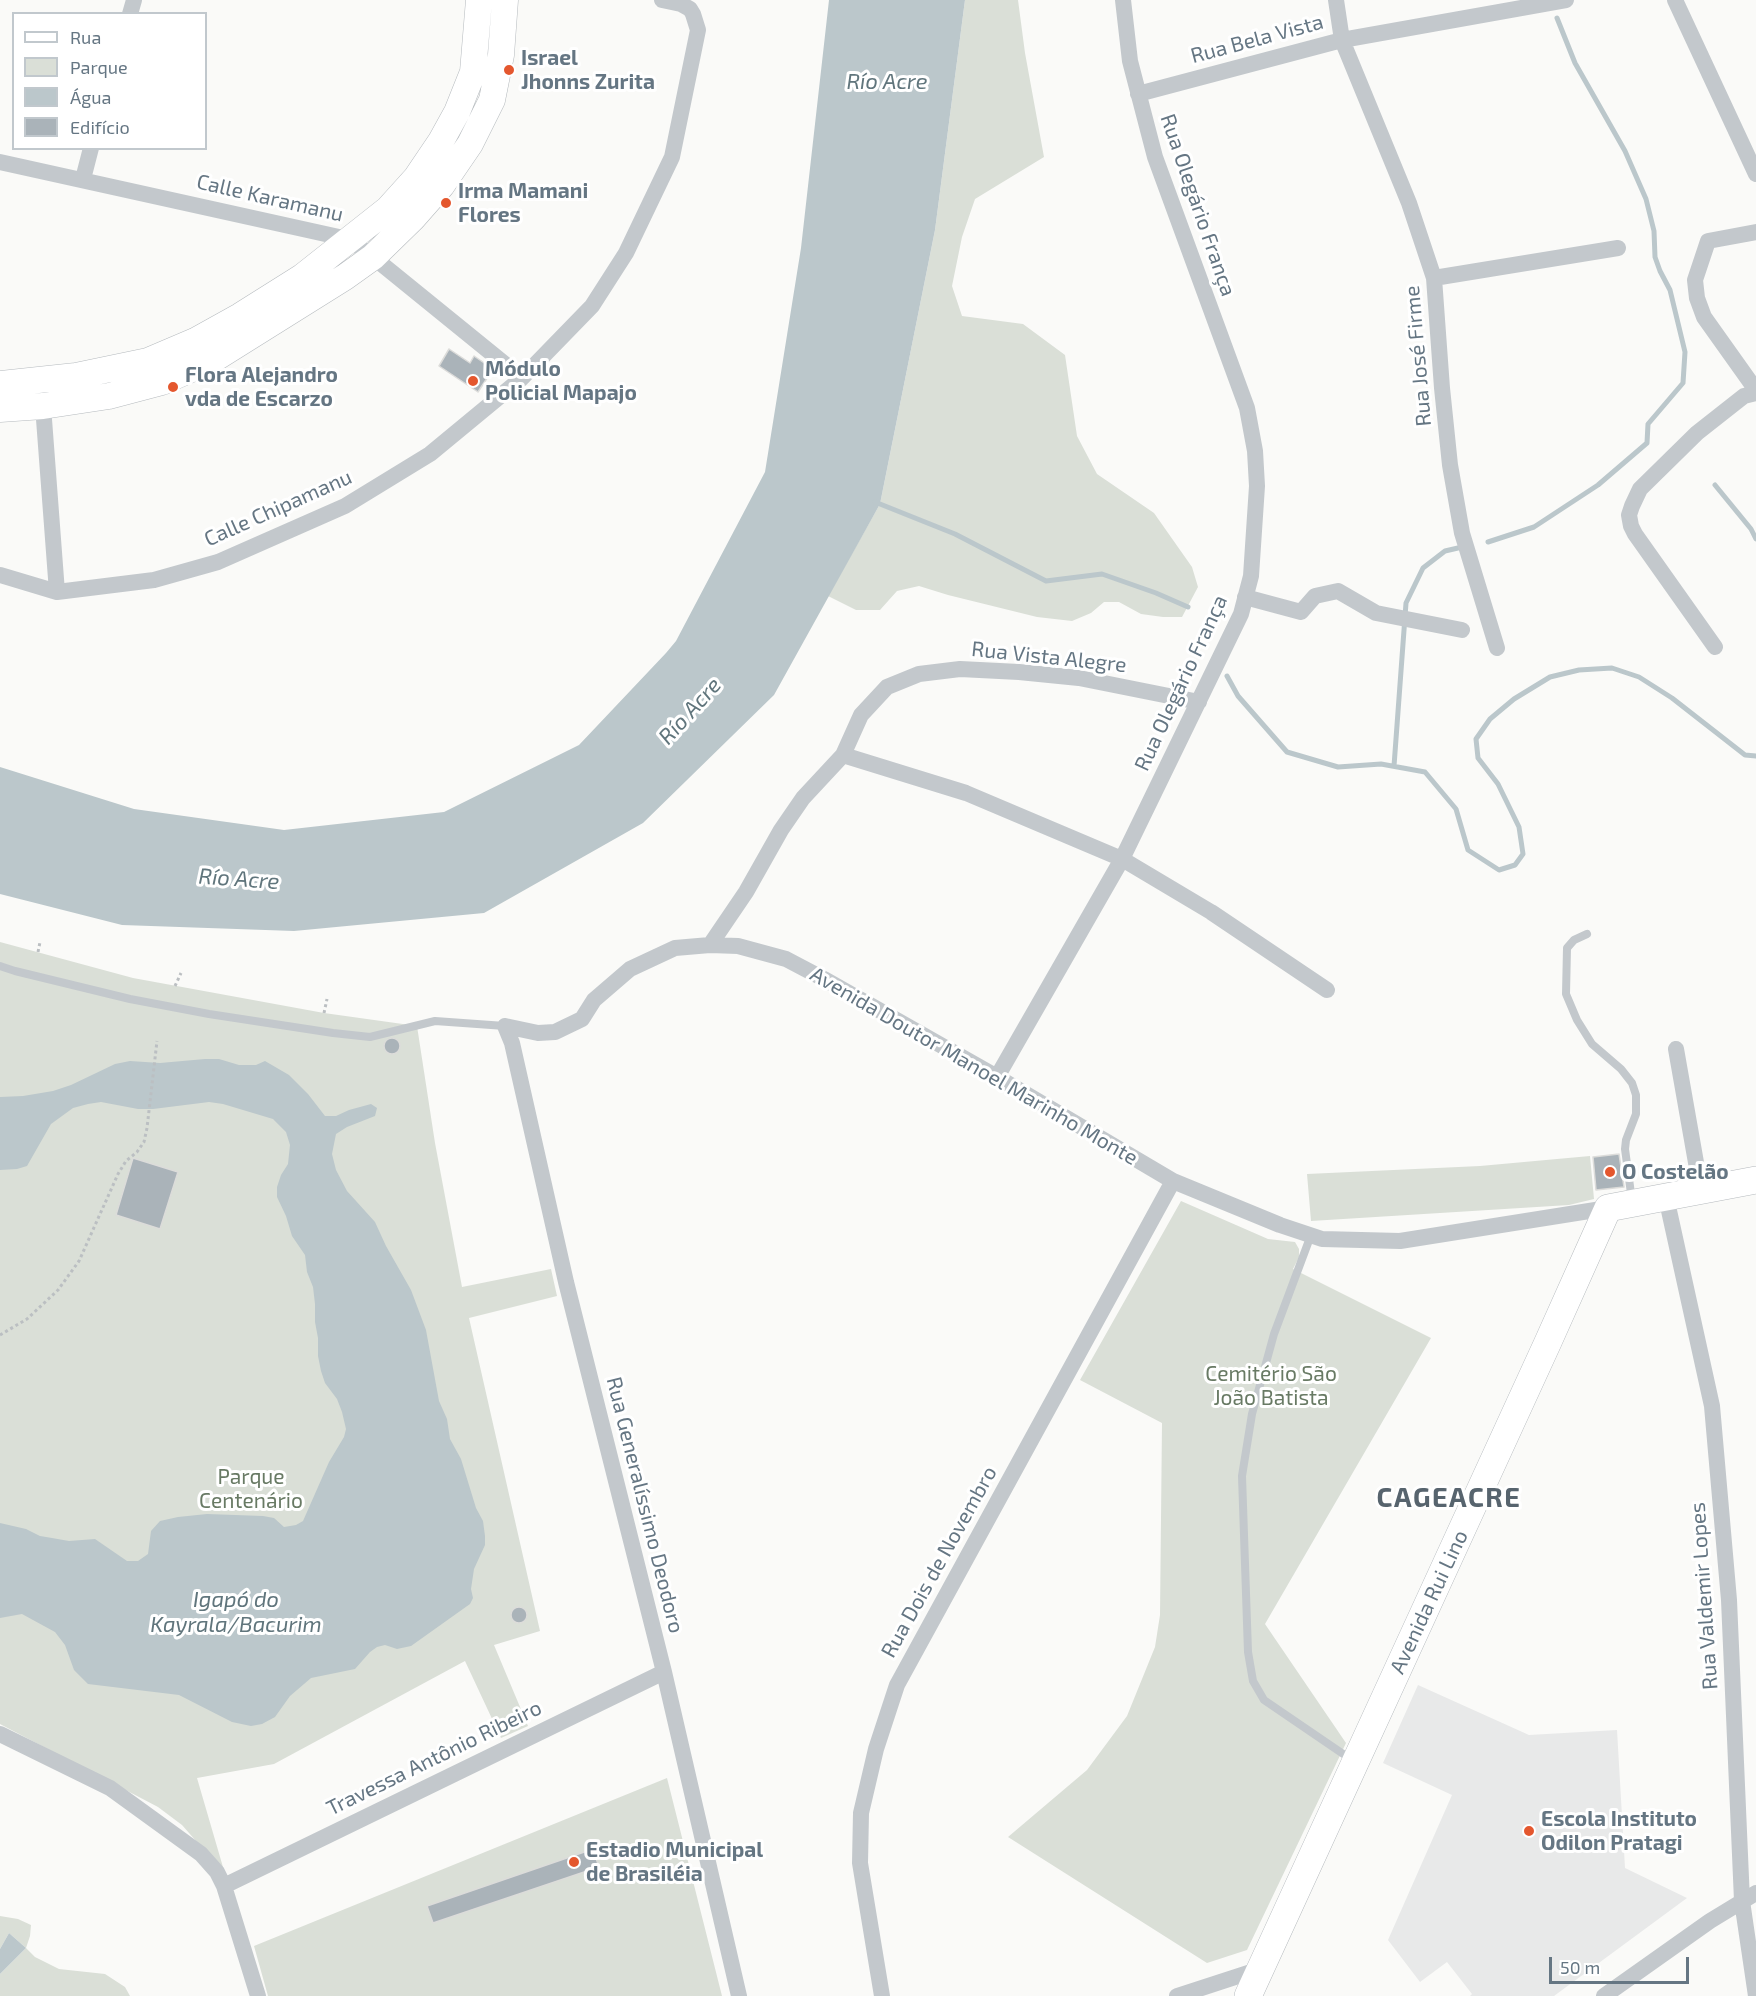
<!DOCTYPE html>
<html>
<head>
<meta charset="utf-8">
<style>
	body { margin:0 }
	#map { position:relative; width:1756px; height:1996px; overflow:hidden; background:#fafaf8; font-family:"Exo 2",sans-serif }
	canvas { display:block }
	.legend { position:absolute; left:12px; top:12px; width:195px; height:138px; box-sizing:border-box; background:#fff; border:2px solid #c1c8cd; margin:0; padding:8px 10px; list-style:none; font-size:18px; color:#657683 }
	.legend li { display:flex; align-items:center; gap:12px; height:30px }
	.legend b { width:30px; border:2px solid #c1c8cd }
	.scale { position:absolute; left:1549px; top:1957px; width:140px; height:27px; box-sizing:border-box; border:3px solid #657683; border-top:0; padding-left:8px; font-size:18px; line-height:21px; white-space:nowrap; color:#657683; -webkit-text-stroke:4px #fff; paint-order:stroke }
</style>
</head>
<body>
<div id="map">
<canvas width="1756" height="1996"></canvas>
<ul class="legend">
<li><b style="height:8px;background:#fff"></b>Rua</li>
<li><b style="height:16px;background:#dadfd7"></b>Parque</li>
<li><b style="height:16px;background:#bbc7cb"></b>Água</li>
<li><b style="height:16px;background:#aab3b9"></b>Edifício</li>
</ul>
<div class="scale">50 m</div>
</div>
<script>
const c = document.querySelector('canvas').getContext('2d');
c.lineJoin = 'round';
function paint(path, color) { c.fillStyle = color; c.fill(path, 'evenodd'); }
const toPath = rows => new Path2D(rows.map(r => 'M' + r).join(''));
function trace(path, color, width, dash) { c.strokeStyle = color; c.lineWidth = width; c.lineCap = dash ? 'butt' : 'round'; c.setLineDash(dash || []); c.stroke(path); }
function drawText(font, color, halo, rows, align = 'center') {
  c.font = font + ' "Exo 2",sans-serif'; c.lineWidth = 6; c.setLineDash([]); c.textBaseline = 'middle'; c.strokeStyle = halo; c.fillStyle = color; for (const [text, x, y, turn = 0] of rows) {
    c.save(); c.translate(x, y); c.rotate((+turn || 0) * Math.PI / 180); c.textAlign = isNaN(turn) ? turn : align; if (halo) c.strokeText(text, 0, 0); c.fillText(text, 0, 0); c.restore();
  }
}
paint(toPath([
	[1418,1685,1529,1735,1617,1730,1625,1868,1687,1898,1554,1996,1470,1996,1472,1994,1447,1962,1420,1982,1388,1940,1452,1795,1383,1763]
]), '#e8e9e9');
paint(toPath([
	[965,0,1018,0,1025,53,1044,157,975,199,962,237,952,286,962,316,1023,324,1065,355,1077,436,1097,474,1154,513,1192,567,1198,587,1182,617,1163,617,1141,614,1119,602,1104,602,1091,613,1072,621,1037,617,948,595,919,586,897,591,880,610,856,610,828,596,880,504,935,230],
	[0,942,133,978,324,1013,417,1026,435,1143,462,1287,551,1269,557,1296,469,1318,540,1631,494,1645,528,1726,501,1738,465,1661,274,1764,197,1778,225,1874,182,1825,158,1807,0,1724],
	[1590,1156,1594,1199,1569,1205,1311,1221,1307,1174,1480,1166],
	[1181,1201,1268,1239,1295,1242,1299,1249,1299,1257,1293,1269,1431,1338,1265,1624,1346,1743,1247,1950,1207,1963,1008,1837,1087,1770,1127,1716,1155,1647,1160,1615,1162,1423,1080,1380],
	[667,1778,722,1996,268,1996,254,1946],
	[0,1916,18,1919,31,1925,30,1936,26,1948,35,1957,59,1969,105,1974,125,1987,130,1996,0,1996,0,1974,26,1948,9,1933,0,1949]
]), '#dadfd7');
paint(toPath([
	[829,0,965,0,935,230,880,504,774,695,643,823,484,913,294,931,122,925,0,894,0,767,134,809,284,830,444,812,579,745,666,653,676,641,765,472,801,248],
	[205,1059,219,1059,239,1065,256,1065,265,1061,289,1075,308,1094,325,1116,336,1116,349,1110,371,1104,377,1108,375,1116,347,1127,336,1134,332,1154,336,1170,347,1191,375,1222,386,1246,411,1290,426,1330,439,1401,447,1419,450,1439,461,1459,476,1508,483,1521,485,1536,485,1545,474,1569,471,1589,473,1598,470,1604,411,1646,397,1649,385,1645,377,1647,370,1652,355,1669,311,1678,290,1696,275,1717,262,1724,251,1726,232,1722,179,1695,88,1684,74,1670,65,1645,55,1632,22,1614,0,1618,0,1523,26,1529,40,1536,52,1538,69,1541,95,1539,127,1561,138,1561,148,1554,151,1531,160,1521,178,1517,207,1514,263,1516,274,1518,284,1527,296,1525,303,1521,329,1462,344,1437,346,1429,342,1412,337,1399,325,1383,321,1371,318,1356,318,1338,315,1322,315,1304,313,1287,307,1272,305,1255,292,1236,286,1216,277,1197,277,1187,281,1175,288,1164,290,1145,286,1132,273,1119,223,1104,209,1102,153,1109,138,1109,101,1102,88,1104,73,1108,51,1124,27,1166,17,1169,0,1170,0,1097,23,1096,53,1091,71,1085,115,1064,130,1061,160,1063],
	[9,1933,26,1948,0,1974,0,1949]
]), '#bbc7cb');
trace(toPath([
	[1715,485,1751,529,1756,539],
	[875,502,955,534,1046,581,1102,574,1156,593,1188,607],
	[1488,542,1534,527,1598,485,1647,443,1648,424,1683,383,1685,352,1670,290,1660,271,1655,257,1654,231,1646,199,1625,151,1575,63,1557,18],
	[1227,676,1238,696,1287,752,1338,767,1381,764,1425,772,1456,809,1468,850,1499,870,1515,865,1523,854,1519,827,1498,784,1478,758,1476,739,1490,719,1514,699,1550,677,1579,670,1612,668,1639,677,1672,698,1745,755,1756,756],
	[1394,766,1406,603,1423,568,1445,551,1458,548]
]), '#bbc7cb', 5);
const building = toPath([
	[449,349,470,363,474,356,493,369,478,392,439,366,449,349],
	'384 1046a8 8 0 1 1 16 0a8 8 0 1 1-16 0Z',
	[1619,1154,1624,1187,1596,1190,1593,1157,1619,1154],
	[133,1158,178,1172,160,1229,116,1215,133,1158],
	'511 1615a8 8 0 1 1 16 0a8 8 0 1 1-16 0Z',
	[593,1849,599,1867,433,1923,427,1906,593,1849]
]);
paint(building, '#aab3b9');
trace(building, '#dcdcda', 1.5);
const primary = toPath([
	[0,384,76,376,148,361,195,341,240,316,302,277,388,209,416,178,441,141,457,112,473,72,479,0],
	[0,409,43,406,109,396,162,382,214,359,345,277,373,257,413,218,442,185,470,144,492,100,501,55,505,0]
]);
const trunk = toPath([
	[1248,1996,1548,1342,1608,1208,1756,1180]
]);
trace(primary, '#b5babe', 27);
trace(trunk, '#b4b9bd', 28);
trace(toPath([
	[38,952,40,942],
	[175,986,181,973],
	[324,1013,327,999],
	[0,1335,27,1319,58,1290,79,1261,118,1174,126,1161,137,1152,144,1142,147,1128,157,1041]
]), '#bbbfc2', 3, [3, 3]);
trace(toPath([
	[1587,934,1574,940,1567,948,1566,994,1577,1020,1592,1044,1621,1069,1632,1083,1636,1095,1636,1114,1626,1140,1625,1149,1632,1201],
	[0,966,15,971,130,999,209,1014,333,1033,370,1037,435,1021,505,1026],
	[1311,1235,1274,1334,1252,1414,1242,1476,1248,1652,1253,1681,1264,1700,1352,1760]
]), '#c3c8cc', 8);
trace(toPath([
	[1336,0,1342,40,1409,203,1434,278,1442,388,1450,465,1462,533,1497,648],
	[1675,0,1756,174],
	[130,14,134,0],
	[1138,94,1342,40,1566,0],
	[0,162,348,239,373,257,522,378],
	[83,179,91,148],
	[1756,232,1708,241,1695,280,1697,298,1704,317,1756,390],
	[1434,278,1618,248],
	[43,406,57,592],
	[0,575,57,592,154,580,218,562,345,506,430,454,522,378,592,306,626,253,672,157,698,30,693,14,690,9,681,4,662,0],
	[1245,597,1301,612,1315,596,1338,591,1376,613,1462,630],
	[1715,647,1635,534,1631,526,1629,515,1632,506,1640,489,1697,433,1744,396,1756,393],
	[843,755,966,793,1122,859,1211,912,1327,990],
	[710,945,746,892,781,830,803,798,843,755,861,715,887,687,919,674,960,669,1019,672,1079,678,1199,702],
	[505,1026,538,1033,555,1032,582,1019,594,1000,630,969,675,948,710,945,738,946,786,959,824,979,997,1077,1173,1181,1280,1225,1322,1239,1400,1241,1608,1208],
	[505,1026,512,1043,566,1282,664,1672,739,1996],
	[1676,1049,1701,1191],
	[997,1077,1122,859,1241,614,1251,576,1257,486,1255,451,1247,408,1155,157,1130,61,1123,0],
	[1666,1197,1712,1406,1729,1600,1742,1901,1756,1996],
	[0,1734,110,1788,201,1854,217,1872,224,1886,258,1996],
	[224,1886,664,1672],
	[882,1996,860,1863,861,1813,876,1749,897,1685,1173,1181],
	[1177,1996,1260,1969],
	[1604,1996,1710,1921,1756,1893]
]), '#c3c8cc', 16);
trace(primary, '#fff', 26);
trace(trunk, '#fff', 27);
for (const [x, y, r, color] of [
	[509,70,6,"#e4572e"],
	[446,203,6,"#e4572e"],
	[473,381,6,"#e4572e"],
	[173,387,6,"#e4572e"],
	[1610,1172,6,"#e4572e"],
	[1529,1831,6,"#e4572e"],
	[574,1862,6,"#e4572e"]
]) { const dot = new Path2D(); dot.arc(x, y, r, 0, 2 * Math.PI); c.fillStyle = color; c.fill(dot); trace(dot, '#fff', 2); }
drawText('21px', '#657683', '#fff', [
	["Rua Bela Vista",1257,39,-15],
	["Calle Karamanu",270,198,13],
	["Rua Olegário França",1198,205,71],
	["Rua José Firme",1418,356,-95],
	["Calle Chipamanu",278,508,-24],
	["Rua Vista Alegre",1049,657,6],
	["Rua Olegário França",1181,683,-65],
	["Avenida Doutor Manoel Marinho Monte",974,1066,30],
	["Rua Generalíssimo Deodoro",645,1505,76],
	["Rua Dois de Novembro",939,1562,-61],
	["Rua Valdemir Lopes",1704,1596,-94],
	["Avenida Rui Lino",1429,1602,-65],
	["Travessa Antônio Ribeiro",434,1758,-26]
]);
drawText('bold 21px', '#657683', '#fff', [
	["Israel",521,58],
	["Jhonns Zurita",521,82],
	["Irma Mamani",458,191],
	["Flores",458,215],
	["Módulo",485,369],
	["Policial Mapajo",485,393],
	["Flora Alejandro",185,375],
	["vda de Escarzo",185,399],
	["O Costelão",1622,1172],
	["Escola Instituto",1541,1819],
	["Odilon Pratagi",1541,1843],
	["Estadio Municipal",586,1850],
	["de Brasiléia",586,1874]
], 'left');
drawText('21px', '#687a64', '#fff', [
	["Cemitério São",1271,1374],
	["João Batista",1271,1398],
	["Parque",251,1477],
	["Centenário",251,1501]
]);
drawText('italic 22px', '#60757c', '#fff', [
	["Río Acre",887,82],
	["Río Acre",690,711,-48],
	["Río Acre",239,879,4],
	["Igapó do",236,1600],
	["Kayrala/Bacurim",236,1625]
]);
c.letterSpacing = '1.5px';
drawText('bold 27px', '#57646e', '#fff', [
	["CAGEACRE",1449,1498]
]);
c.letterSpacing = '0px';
</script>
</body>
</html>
